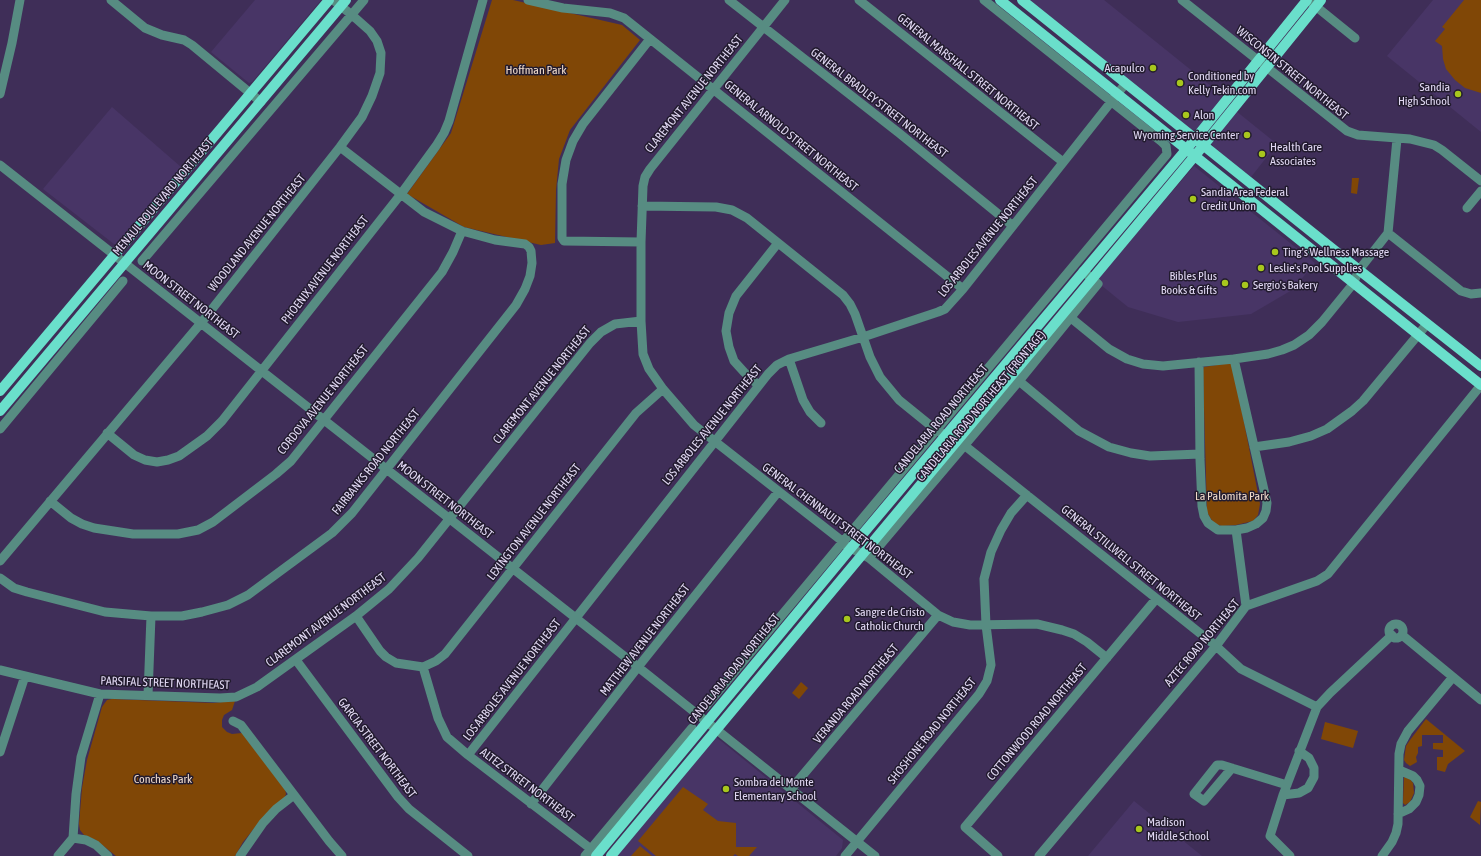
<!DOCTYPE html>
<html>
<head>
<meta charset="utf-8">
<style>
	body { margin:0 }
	canvas { display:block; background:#3f2e58 }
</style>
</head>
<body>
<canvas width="1481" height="856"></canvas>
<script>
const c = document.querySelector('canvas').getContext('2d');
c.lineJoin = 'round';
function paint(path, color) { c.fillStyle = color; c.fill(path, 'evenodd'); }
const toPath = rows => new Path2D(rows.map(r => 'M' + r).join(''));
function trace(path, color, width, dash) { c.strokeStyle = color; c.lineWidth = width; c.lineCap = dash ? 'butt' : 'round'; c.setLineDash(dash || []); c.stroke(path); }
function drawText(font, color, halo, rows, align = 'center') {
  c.font = font + ' "Asap Condensed",sans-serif'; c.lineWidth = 3; c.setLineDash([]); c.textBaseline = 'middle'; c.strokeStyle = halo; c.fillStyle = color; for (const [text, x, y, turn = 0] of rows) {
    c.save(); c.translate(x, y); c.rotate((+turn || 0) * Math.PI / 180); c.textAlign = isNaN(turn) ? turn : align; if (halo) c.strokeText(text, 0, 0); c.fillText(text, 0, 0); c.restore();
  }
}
paint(toPath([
	[255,0,321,0,252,82,249,83,211,52],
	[1030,0,1104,0,1222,95,1220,100,1197,129,1192,130],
	[1433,0,1481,0,1481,132,1387,56],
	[112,107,181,167,116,244,114,244,43,189],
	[1236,111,1277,144,1251,177,1214,148,1212,144,1212,140],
	[1194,166,1315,263,1292,290,1251,314,1178,322,1128,307,1096,281],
	[716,737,843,840,842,848,836,856,617,856],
	[1134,801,1202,856,1088,856]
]), '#483566');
paint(toPath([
	[492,0,513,0,622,25,640,40,570,130,559,159,556,190,555,243,541,245,464,227,407,194,451,133],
	[1464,0,1481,0,1481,93,1465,88,1455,80,1446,69,1443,59,1442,46,1435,41,1445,29,1442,27],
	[1352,178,1359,178,1357,194,1351,193],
	[1230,363,1233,366,1260,504,1258,515,1253,521,1236,525,1222,526,1215,524,1211,519,1207,512,1203,370,1204,367],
	[801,682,808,688,799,699,792,693],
	[112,699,213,703,235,701,232,710,224,715,222,720,222,727,227,732,232,734,242,733,285,789,286,794,284,799,265,815,243,842,235,856,116,856,96,840,84,835,80,830,79,824,82,788,87,760,102,707,107,700],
	[1426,719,1465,751,1448,764,1445,772,1437,770,1437,757,1443,757,1443,750,1433,749,1433,743,1443,743,1443,735,1422,735,1422,746,1418,747,1418,753,1416,757,1417,762,1410,766,1406,763,1404,760,1406,746,1410,740],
	[1325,722,1358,731,1353,748,1321,739],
	[1404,777,1409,778,1413,783,1414,793,1410,802,1405,805,1403,803],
	[683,787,708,804,703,810,718,821,736,823,736,847,757,847,749,856,738,856,735,854,733,856,656,856,638,841],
	[1478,801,1481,802,1480,825,1470,817],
	[640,846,652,856,631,856]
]), '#804706');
trace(toPath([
	[111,0,145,28,162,35,184,40,192,45,261,102],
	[528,0,563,8,610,13,624,18,963,289],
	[729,0,899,133,1013,226],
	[785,0,650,169,645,177,643,186,641,242,641,321,643,354,649,369,663,389,694,425,851,548,869,558,938,615,953,622,970,625,1037,624,1062,630,1074,634,1087,642,1107,658],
	[859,0,1063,162],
	[1182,0,1347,131,1358,135,1410,139,1434,145,1442,150,1481,181],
	[1308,0,1355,38],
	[0,94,12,43,20,0],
	[0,165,638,667,875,856],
	[642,206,716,207,732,210,747,218,843,295,850,304,855,314,870,357,880,377,899,400,936,430,964,445,1216,646,1241,669,1317,707],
	[1467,208,1481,191],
	[1388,233,1461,291,1471,294,1481,293],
	[641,242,564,241,562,238,562,184,566,160,573,141,583,124,650,39],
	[142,261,364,0],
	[1071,318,1109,349,1127,359,1143,364,1163,366,1234,359,1268,354,1282,350,1294,345,1309,335,1322,322,1353,284,1359,270,1388,233,1397,139],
	[789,359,803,400,810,412,821,423],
	[1199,362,1200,459,1202,506,1204,516,1208,523,1218,530,1236,530,1247,528,1256,524,1263,518,1266,511,1267,503,1234,359],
	[1019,381,1079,431,1109,447,1131,453,1150,456,1200,454],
	[758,385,744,372,734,361,729,347,726,331,729,313,736,296,778,243],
	[0,429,123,281],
	[107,433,134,455,145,460,157,462,168,460,179,456,207,436,222,421,401,194,436,146,444,133,449,121,483,0],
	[1254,447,1289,442,1311,436,1327,429,1352,411,1363,401,1427,324],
	[50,501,71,518,82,524,94,528,133,534,178,534,198,530,213,522,276,474,291,461,442,272,453,252,462,231],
	[1236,530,1246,606],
	[869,558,1019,381,1098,284,1083,271],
	[0,561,201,323,340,147,362,117,372,96,380,73,381,53,377,41,370,31,352,15,333,0],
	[0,578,14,588,27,592,105,612,151,616,182,616,202,612,228,605,248,595,332,533,352,513,516,305,525,289,530,276,532,263,531,251,529,247,525,244,495,240,462,231,424,212,340,147],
	[356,616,380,651,386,657,396,663,423,667,436,661,445,654,636,413,663,389],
	'1389 631a7 7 0 1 1 14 0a7 7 0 1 1-14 0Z',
	[1402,635,1481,700],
	[296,660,398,797,409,809,468,856],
	[423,667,438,718,447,737,468,755,591,849],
	[0,670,100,694,220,698,236,697,257,687,356,616,389,589,418,558,590,343,601,332,615,324,641,321],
	[148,695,151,616],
	[705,707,1167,154,1166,146,1162,142,984,0],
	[233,721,241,725,329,841,342,856],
	[0,752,25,676],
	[468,755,768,374,777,365,789,359,863,337,938,312,945,309,963,289,1126,83],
	[1232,768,1204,801,1194,794,1217,765,1222,765,1287,785],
	[791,789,938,615],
	[1283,795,1299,793,1308,788,1314,777,1314,768,1309,758,1299,751],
	[531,804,638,667,778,492],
	[1398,814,1409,809,1416,802,1419,795,1420,786,1417,780,1413,776,1399,770],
	[73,838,86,840,96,845,108,856],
	[58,856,73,838,76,794,81,757,100,694],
	[240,856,263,823,276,809,294,795],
	[585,856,692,728],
	[845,856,979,694,987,681,991,665,986,625,984,579,991,552,1001,530,1011,513,1027,495],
	[998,856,965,827,1156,599],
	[1039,856,1216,646,1246,606,1317,581,1328,574,1481,385],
	[1290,856,1270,836,1283,795,1317,707,1330,693,1392,635],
	[1382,856,1392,842,1396,833,1398,824,1399,754,1401,744,1408,731,1453,677]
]), '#578c82', 9);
trace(toPath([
	[1000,0,1481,385],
	[1022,0,1359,270,1481,366],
	[0,391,329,0],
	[0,411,346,0],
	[596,856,851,548,1195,139,1307,0],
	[611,856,1203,146,1321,0]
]), '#6adfcb', 10);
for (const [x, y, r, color] of [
	[1153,68,4,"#a8c71d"],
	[1180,83,4,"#a8c71d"],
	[1458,94,4,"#a8c71d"],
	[1186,115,4,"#a8c71d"],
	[1247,135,4,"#a8c71d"],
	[1262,154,4,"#a8c71d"],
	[1193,199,4,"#a8c71d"],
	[1275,252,4,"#a8c71d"],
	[1261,268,4,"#a8c71d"],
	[1225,283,4,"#a8c71d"],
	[1245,285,4,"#a8c71d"],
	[847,619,4,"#a8c71d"],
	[726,789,4,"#a8c71d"],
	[1139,829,4,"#a8c71d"]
]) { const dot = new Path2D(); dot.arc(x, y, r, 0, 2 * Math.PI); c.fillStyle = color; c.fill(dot); trace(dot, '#221b2e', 1.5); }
drawText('12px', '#e1d8f3', '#221b2e', [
	["Acapulco",1145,68,"right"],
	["Conditioned by",1188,76],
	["Kelly Tekin.com",1188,90],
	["Sandia",1450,87,"right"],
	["High School",1450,101,"right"],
	["Alon",1194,115],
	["Wyoming Service Center",1239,135,"right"],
	["Health Care",1270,147],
	["Associates",1270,161],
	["Sandia Area Federal",1201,192],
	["Credit Union",1201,206],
	["Ting's Wellness Massage",1283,252],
	["Leslie's Pool Supplies",1269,268],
	["Bibles Plus",1217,276,"right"],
	["Books & Gifts",1217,290,"right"],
	["Sergio's Bakery",1253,285],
	["Sangre de Cristo",855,612],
	["Catholic Church",855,626],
	["Sombra del Monte",734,782],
	["Elementary School",734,796],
	["Madison",1147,822],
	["Middle School",1147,836]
], 'left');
drawText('12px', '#f0dbcb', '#221b2e', [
	["Hoffman Park",536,70],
	["La Palomita Park",1232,496],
	["Conchas Park",163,779]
]);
drawText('12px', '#e1d8f3', '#221b2e', [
	["GENERAL MARSHALL STREET NORTHEAST",968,72,39],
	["WISCONSIN STREET NORTHEAST",1292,73,39],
	["CLAREMONT AVENUE NORTHEAST",694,94,-51],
	["GENERAL BRADLEY STREET NORTHEAST",879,103,38],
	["GENERAL ARNOLD STREET NORTHEAST",791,136,39],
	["MENAUL BOULEVARD NORTHEAST",163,197,-50],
	["WOODLAND AVENUE NORTHEAST",257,233,-51],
	["LOS ARBOLES AVENUE NORTHEAST",988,237,-51],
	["PHOENIX AVENUE NORTHEAST",325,270,-52],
	["MOON STREET NORTHEAST",191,300,38],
	["CLAREMONT AVENUE NORTHEAST",542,385,-51],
	["CORDOVA AVENUE NORTHEAST",323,400,-51],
	["CANDELARIA ROAD NORTHEAST (FRONTAGE)",981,406,-50],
	["CANDELARIA ROAD NORTHEAST",941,419,-50],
	["LOS ARBOLES AVENUE NORTHEAST",712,425,-51],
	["FAIRBANKS ROAD NORTHEAST",376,462,-51],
	["MOON STREET NORTHEAST",445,500,38],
	["GENERAL CHENNAULT STREET NORTHEAST",837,521,37],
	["LEXINGTON AVENUE NORTHEAST",534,522,-52],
	["GENERAL STILLWELL STREET NORTHEAST",1131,563,39],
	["CLAREMONT AVENUE NORTHEAST",326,620,-37],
	["MATTHEW AVENUE NORTHEAST",645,640,-52],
	["AZTEC ROAD NORTHEAST",1202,643,-50],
	["CANDELARIA ROAD NORTHEAST",734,669,-51],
	["LOS ARBOLES AVENUE NORTHEAST",512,680,-52],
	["PARSIFAL STREET NORTHEAST",165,683,2],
	["VERANDA ROAD NORTHEAST",856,694,-50],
	["COTTONWOOD ROAD NORTHEAST",1037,722,-50],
	["SHOSHONE ROAD NORTHEAST",932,731,-51],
	["GARCIA STREET NORTHEAST",377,748,53],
	["ALTEZ STREET NORTHEAST",527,785,37]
]);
</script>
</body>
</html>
